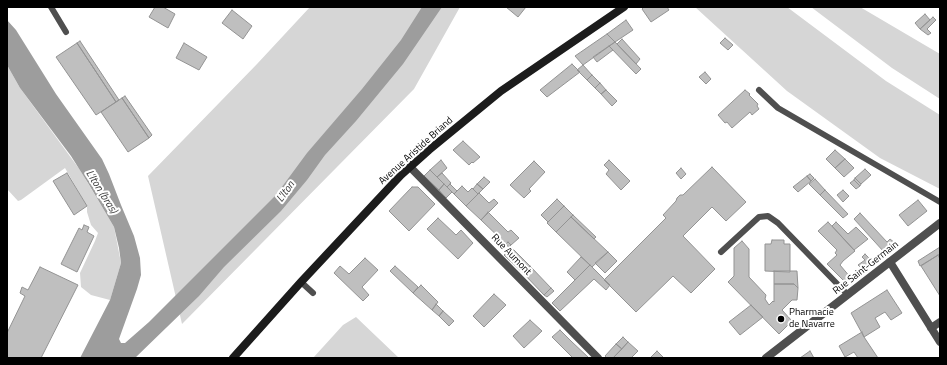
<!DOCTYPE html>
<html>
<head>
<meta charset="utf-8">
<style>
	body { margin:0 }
	#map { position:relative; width:947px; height:365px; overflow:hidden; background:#fff; font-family:"Titillium Web",sans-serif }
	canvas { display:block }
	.frame { position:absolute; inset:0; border:8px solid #000; pointer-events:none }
</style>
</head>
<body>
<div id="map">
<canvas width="947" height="365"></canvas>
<div class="frame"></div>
</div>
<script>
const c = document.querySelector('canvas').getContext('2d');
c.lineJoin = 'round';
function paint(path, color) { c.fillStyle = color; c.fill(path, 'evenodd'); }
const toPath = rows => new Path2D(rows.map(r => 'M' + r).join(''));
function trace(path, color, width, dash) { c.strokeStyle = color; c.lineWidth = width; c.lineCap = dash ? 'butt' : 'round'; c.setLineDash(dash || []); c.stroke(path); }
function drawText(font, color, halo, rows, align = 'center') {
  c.font = font + ' "Titillium Web",sans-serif'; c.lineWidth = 4; c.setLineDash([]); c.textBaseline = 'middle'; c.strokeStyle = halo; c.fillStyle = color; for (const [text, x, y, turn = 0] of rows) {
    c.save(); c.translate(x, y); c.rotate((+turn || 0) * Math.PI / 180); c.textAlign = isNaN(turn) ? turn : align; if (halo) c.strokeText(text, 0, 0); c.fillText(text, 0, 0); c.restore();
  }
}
paint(toPath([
	[310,7,460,7,414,89,182,324,148,176,257,64],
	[695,7,787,7,886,81,940,115,940,189,880,158,787,91],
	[811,7,860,7,940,54,940,99,892,68],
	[7,65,20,88,80,170,114,227,121,263,110,300,91,295,81,287,80,273,95,241,98,233,91,225,87,212,87,206,65,168,21,200,18,201,7,189],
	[356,317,399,358,313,358,343,325]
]), '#d6d6d6');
paint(toPath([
	[422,7,442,7,403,64,356,121,325,155,307,180,281,211,224,267,199,296,135,358,80,358,110,300,121,263,119,248,114,227,88,183,71,156,20,88,7,65,7,20,16,30,56,94,102,159,109,174,121,205,134,236,140,258,141,275,137,289,119,339,121,343,125,343,149,322,276,195,307,153,362,89,401,40]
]), '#9d9d9d');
const building = toPath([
	[155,7,163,7,175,14,168,28,149,17,155,7],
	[506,7,526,7,518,17,506,7],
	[644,7,667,7,669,10,651,22,642,9,644,7],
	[232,10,252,26,243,39,222,23,232,10],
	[925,14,930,20,920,29,915,23,925,14],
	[933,17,936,20,927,29,931,33,928,35,920,29,933,17],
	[626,20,633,30,615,42,607,34,626,20],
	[607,34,615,42,583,65,575,56,607,34],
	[725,38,733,45,728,50,720,43,725,38],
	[622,39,640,59,636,64,617,44,622,39],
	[80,41,119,100,116,102,77,43,80,41],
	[615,42,641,69,636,74,609,46,615,42],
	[77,43,116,102,96,115,56,57,77,43],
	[184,43,207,57,199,70,176,58,184,43],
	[609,46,613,50,597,62,593,57,609,46],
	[572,64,580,72,547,97,540,90,572,64],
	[583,65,592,75,587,80,577,70,583,65],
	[705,72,711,79,706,84,699,77,705,72],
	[592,75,600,83,595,88,587,80,592,75],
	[600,83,606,90,601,94,595,88,600,83],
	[606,90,617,101,612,106,601,94,606,90],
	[745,90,750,94,749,95,758,104,757,106,759,109,752,115,750,112,732,128,727,122,725,123,718,115,745,90],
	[125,96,152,135,149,138,122,98,125,96],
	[122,98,149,138,128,152,101,112,122,98],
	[463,141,480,157,473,163,472,162,469,165,453,150,463,141],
	[835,150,845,159,835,168,826,159,835,150],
	[845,159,854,168,844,177,835,168,845,159],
	[441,160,447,168,437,177,430,170,441,160],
	[609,160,630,181,621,190,606,174,609,170,604,165,609,160],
	[534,161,545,172,529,189,531,191,524,198,510,185,534,161],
	[712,167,746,202,726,221,712,207,683,236,715,269,691,293,673,276,636,312,604,280,666,218,663,215,676,201,677,198,680,195,683,195,712,167],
	[681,168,686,174,681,179,676,173,681,168],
	[865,169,871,175,861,184,855,178,865,169],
	[430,170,444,184,439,190,424,176,430,170],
	[67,173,87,206,74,215,53,181,67,173],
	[442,173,451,183,447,187,437,177,442,173],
	[810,174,814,178,811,181,807,176,810,174],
	[807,176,811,181,798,192,793,187,807,176],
	[484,177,490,182,483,189,477,184,484,177],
	[855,178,861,184,860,186,854,180,855,178],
	[815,179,825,190,820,195,809,184,815,179],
	[854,180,860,186,856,189,850,183,854,180],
	[444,184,452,192,446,198,439,190,444,184],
	[450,184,457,191,454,194,447,187,450,184],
	[477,184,483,189,478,194,473,189,477,184],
	[462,186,468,192,472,188,478,194,466,206,454,194,462,186],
	[412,187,418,187,435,204,409,231,389,211,412,187],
	[825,190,848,214,843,218,820,195,825,190],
	[843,190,849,196,843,202,837,195,843,190],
	[479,193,489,203,494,199,498,203,481,220,466,206,479,193],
	[557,199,564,206,548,222,541,215,557,199],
	[918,200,927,211,908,226,899,215,918,200],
	[564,206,573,215,556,232,547,223,564,206],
	[488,212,508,232,511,230,519,238,511,245,508,242,506,244,481,220,488,212],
	[860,213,887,242,890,239,895,243,884,252,854,219,860,213],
	[573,215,596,237,594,239,571,217,573,215],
	[571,217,608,252,592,267,556,232,571,217],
	[438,218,456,235,461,230,473,243,458,259,427,229,438,218],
	[828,222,855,251,843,261,840,265,851,278,845,282,827,264,837,255,835,253,837,250,818,231,828,222],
	[836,222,848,234,856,227,868,239,854,250,832,226,836,222],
	[84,225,89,227,87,232,94,236,77,272,61,264,79,228,82,230,84,225],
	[772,240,784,240,784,244,790,244,790,272,765,271,765,244,771,244,772,240],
	[742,241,749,249,749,277,766,295,765,299,769,305,773,301,774,302,774,284,794,284,798,288,797,300,792,300,782,310,792,321,779,334,728,282,734,276,734,248,742,241],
	[508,242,511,245,510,246,512,248,510,249,506,244,508,242],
	[940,247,940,254,920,266,918,261,940,247],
	[512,248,530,266,523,273,504,255,512,248],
	[608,252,617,261,605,273,595,263,608,252],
	[865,254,872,261,862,269,858,265,865,260,862,257,865,254],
	[938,255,940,259,940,296,921,266,938,255],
	[581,257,590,265,575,280,567,272,581,257],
	[365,258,378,270,362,287,369,295,363,301,334,273,340,266,349,274,365,258],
	[590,265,610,285,606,290,594,279,560,311,552,303,590,265],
	[395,266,418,287,413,293,390,271,395,266],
	[530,266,551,288,544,295,523,273,530,266],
	[40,267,78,285,41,358,7,358,7,333,25,296,20,293,22,287,28,290,40,267],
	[774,271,797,271,798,288,794,284,774,284,774,271],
	[421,285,438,302,432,310,413,293,421,285],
	[551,288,554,291,547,297,544,295,551,288],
	[887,290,902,313,891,320,885,312,875,318,880,327,864,337,851,313,887,290],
	[494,294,506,305,484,327,473,316,494,294],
	[436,304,443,311,439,316,432,310,436,304],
	[751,305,763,317,740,335,729,322,751,305],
	[443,311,454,321,449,326,439,316,443,311],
	[530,320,542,331,524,348,513,336,530,320],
	[560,330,571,341,589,358,573,358,552,337,560,330],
	[862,332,864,337,878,358,858,358,854,352,845,357,839,346,862,332],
	[623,337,628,342,622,349,616,344,623,337],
	[628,342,638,351,631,358,613,358,628,342],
	[616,344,622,349,613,358,607,358,605,356,616,344],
	[657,351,664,358,650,358,657,351],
	[810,351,814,358,800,358,810,351]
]);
paint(building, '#bfbfbf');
trace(building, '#939393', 1);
trace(toPath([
	[51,7,66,32],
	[759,90,778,108,940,202],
	[721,252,759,217,768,216,778,223,848,295],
	[301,282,313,293]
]), '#4f4f4f', 6);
trace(toPath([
	[410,167,598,358],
	[890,262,940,342],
	[931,328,940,322]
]), '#4f4f4f', 8);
trace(toPath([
	[766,358,940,223]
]), '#4f4f4f', 8);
trace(toPath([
	[233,358,301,282,401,175,429,150,501,91,624,7]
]), '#1c1c1c', 8);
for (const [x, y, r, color] of [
	[781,319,4,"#000"]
]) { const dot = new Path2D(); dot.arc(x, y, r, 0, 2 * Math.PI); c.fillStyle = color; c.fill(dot); trace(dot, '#fff', 1.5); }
drawText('10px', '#000', '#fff', [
	["Avenue Aristide Briand",416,151,-42],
	["Rue Aumont",511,255,46],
	["Rue Saint-Germain",866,268,-38]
]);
drawText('10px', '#000', '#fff', [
	["Pharmacie",789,313],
	["de Navarre",789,325]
], 'left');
drawText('italic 11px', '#3e3e3e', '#fff', [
	["L'Iton (bras)",101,192,58],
	["L'Iton",286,192,-54]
]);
</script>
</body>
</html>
